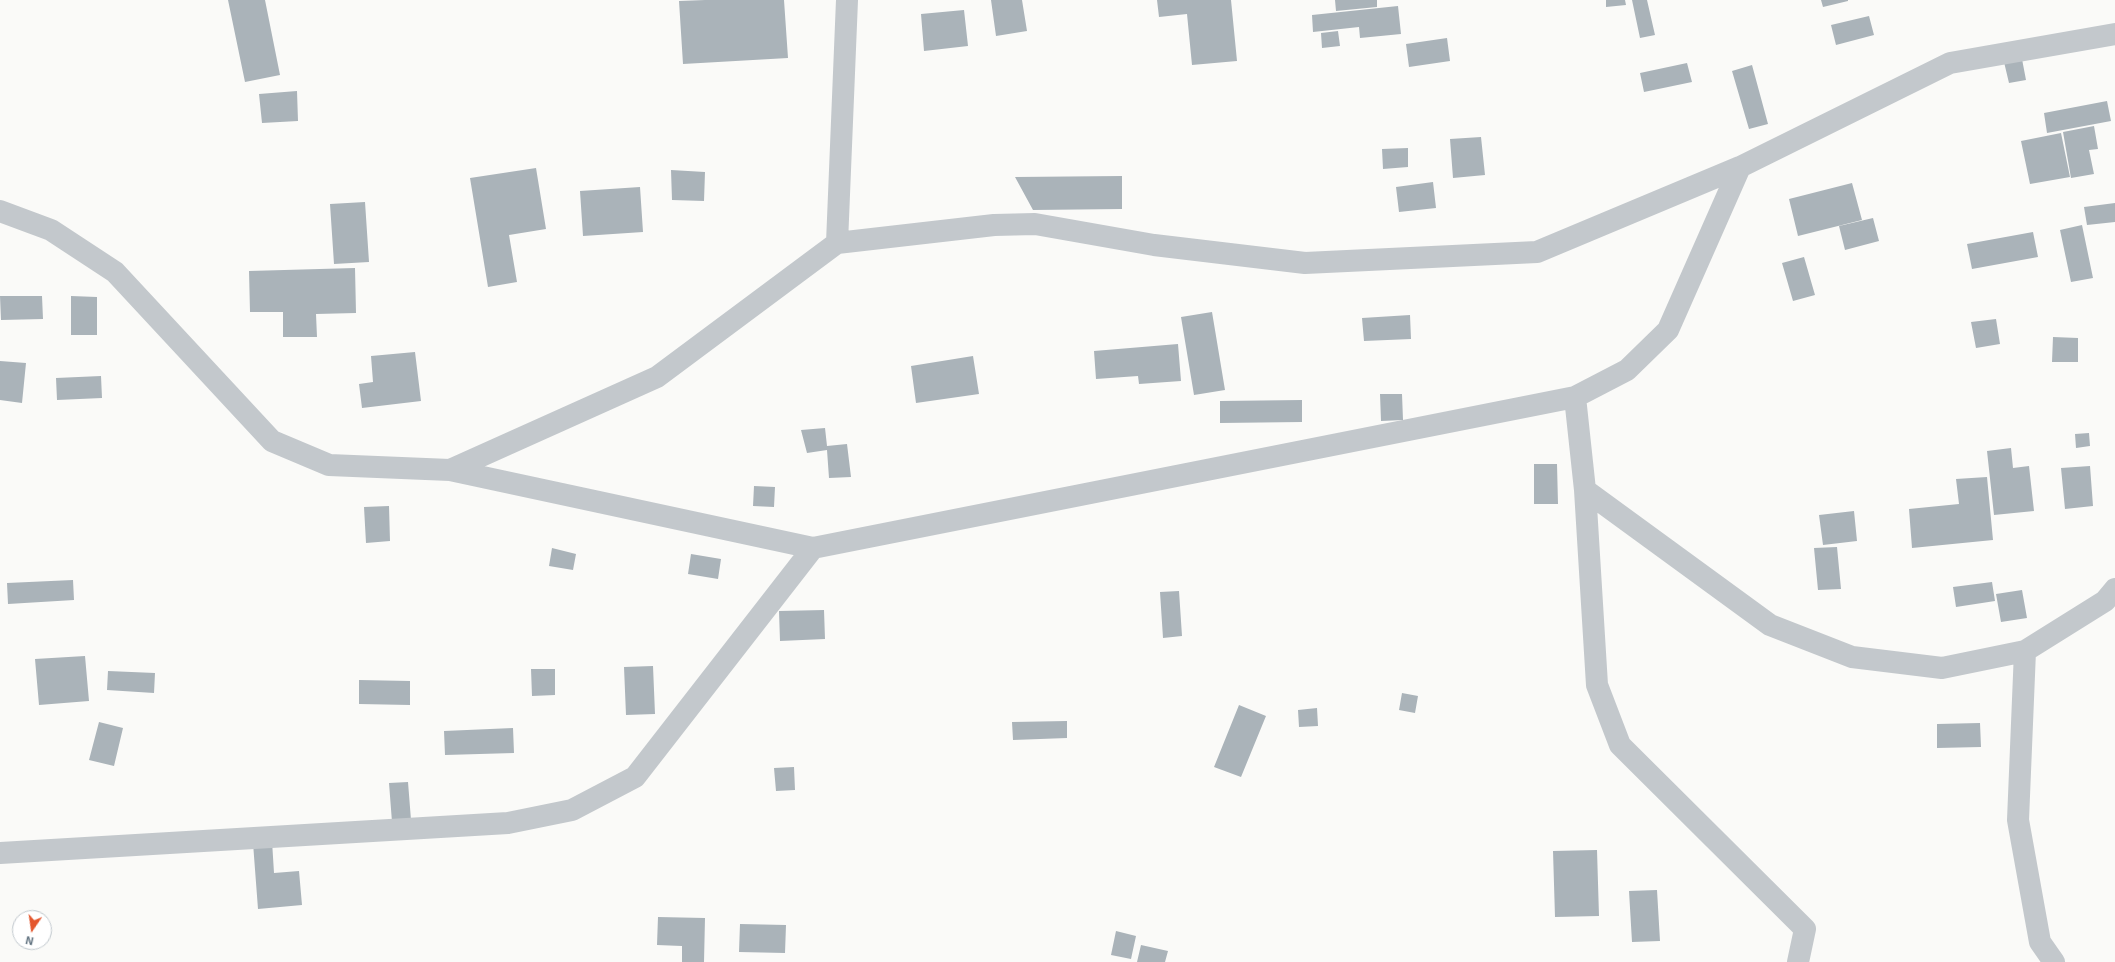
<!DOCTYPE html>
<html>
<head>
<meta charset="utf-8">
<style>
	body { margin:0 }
	#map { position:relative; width:2115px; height:962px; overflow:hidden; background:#fafaf8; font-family:"Exo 2",sans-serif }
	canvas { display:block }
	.north { position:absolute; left:12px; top:910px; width:40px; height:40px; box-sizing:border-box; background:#fff; border:1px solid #c1c8cd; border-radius:50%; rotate:193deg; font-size:11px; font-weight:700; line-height:16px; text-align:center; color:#657683 }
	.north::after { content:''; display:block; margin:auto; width:14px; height:18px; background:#e4572e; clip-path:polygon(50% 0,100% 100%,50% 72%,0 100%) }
</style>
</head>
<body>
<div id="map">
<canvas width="2115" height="962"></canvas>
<div class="north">N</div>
</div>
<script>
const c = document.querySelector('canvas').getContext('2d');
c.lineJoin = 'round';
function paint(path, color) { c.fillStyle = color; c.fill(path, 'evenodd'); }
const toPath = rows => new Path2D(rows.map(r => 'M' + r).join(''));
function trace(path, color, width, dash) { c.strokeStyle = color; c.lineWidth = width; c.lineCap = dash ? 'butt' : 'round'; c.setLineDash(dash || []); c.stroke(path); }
paint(toPath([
	[228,0,265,0,280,75,245,82],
	[705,0,784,0,788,58,683,64,679,1],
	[991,0,1022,0,1027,31,996,36],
	[1157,0,1231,0,1237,61,1192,65,1187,14,1159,17],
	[1335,0,1377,0,1377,7,1336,11],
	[1606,0,1625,0,1626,5,1606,7],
	[1632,0,1647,0,1655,35,1640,38],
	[1821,0,1848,0,1848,1,1823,7],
	[1398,6,1401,34,1360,38,1359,27,1313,32,1312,15],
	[964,10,968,46,924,51,921,14],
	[1869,16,1874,35,1836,45,1831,25],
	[1338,31,1340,46,1322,48,1321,33],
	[1447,38,1450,61,1409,67,1406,44],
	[2022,59,2026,80,2009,83,2004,62],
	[1687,63,1692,82,1644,92,1640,73],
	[1752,65,1768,124,1749,129,1732,71],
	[297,91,298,121,262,123,259,94],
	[2107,101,2111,121,2047,133,2044,113],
	[2094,126,2098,149,2089,150,2094,174,2071,178,2063,132],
	[2061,133,2070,177,2030,184,2021,141],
	[1481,137,1485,175,1453,178,1450,139],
	[1408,148,1408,167,1383,169,1382,149],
	[536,168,546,229,509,235,517,282,488,287,470,178],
	[671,170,705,172,704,201,672,200],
	[1122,176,1122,209,1033,210,1015,177],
	[1433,182,1436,208,1399,212,1396,187],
	[1852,183,1862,220,1798,236,1789,199],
	[640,187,643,232,583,236,580,191],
	[365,202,369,262,334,264,330,204],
	[2115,203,2115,222,2087,225,2084,207],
	[1873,218,1879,241,1845,250,1839,226],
	[2082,225,2093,278,2071,282,2060,230],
	[2033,232,2038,257,1972,269,1967,244],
	[1804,257,1815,295,1793,301,1782,263],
	[355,268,356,313,316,314,317,337,283,337,283,312,250,312,249,271],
	[0,296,42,296,43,319,1,320],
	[71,296,97,297,97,335,71,335],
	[1212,312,1225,390,1194,395,1181,317],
	[1410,315,1411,339,1364,341,1362,318],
	[1996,319,2000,344,1976,348,1971,322],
	[2053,337,2078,338,2078,362,2052,362],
	[1178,344,1181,381,1139,384,1138,376,1096,379,1094,351],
	[415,352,421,401,362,408,359,384,373,382,371,356],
	[973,356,979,394,916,403,911,366],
	[0,361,26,363,22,403,0,400],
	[101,376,102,398,57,400,56,378],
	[1380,394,1402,394,1403,420,1381,421],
	[1302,400,1302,422,1220,423,1220,401],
	[825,428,827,446,847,444,851,477,829,478,827,450,807,453,801,430],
	[2089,433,2090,446,2076,448,2075,434],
	[2011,448,2013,468,2029,466,2034,511,1994,515,1987,451],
	[1534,464,1557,464,1558,504,1534,504],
	[2090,466,2093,506,2065,509,2061,468],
	[1987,477,1993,540,1912,548,1909,509,1959,504,1956,479],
	[754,486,775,487,774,507,753,506],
	[389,506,390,541,366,543,364,507],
	[1854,511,1857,541,1823,545,1819,515],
	[1837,547,1841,589,1818,590,1814,548],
	[552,548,576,554,573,570,549,566],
	[691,554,721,559,718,579,688,574],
	[73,580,74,600,8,604,7,583],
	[1992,582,1995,601,1956,607,1953,587],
	[2022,590,2027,618,2001,622,1996,594],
	[1179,591,1182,636,1163,638,1160,592],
	[824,610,825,639,780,641,779,611],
	[85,656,89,701,39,705,35,659],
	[653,666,655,714,626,715,624,667],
	[531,669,555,669,555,695,532,696],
	[108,671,155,673,154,693,107,690],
	[359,680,410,681,410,705,359,704],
	[1402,693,1418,696,1415,713,1399,710],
	[1239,705,1266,716,1241,777,1214,767],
	[1317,708,1318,726,1299,727,1298,710],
	[1067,721,1067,738,1013,740,1012,722],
	[99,722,123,728,114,766,89,760],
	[1980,723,1981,747,1937,748,1937,724],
	[513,728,514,753,445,755,444,731],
	[794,767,795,790,776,791,774,768],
	[408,782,411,820,392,822,389,783],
	[272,841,274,873,299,871,302,905,258,909,253,843],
	[1597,850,1599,916,1555,917,1553,851],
	[1657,890,1660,941,1632,942,1629,891],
	[658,917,705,918,704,962,682,962,682,946,657,945],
	[740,924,786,925,785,953,739,952],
	[1116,931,1136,936,1131,959,1111,955],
	[1141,945,1168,951,1165,962,1137,962]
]), '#aab3b9');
trace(toPath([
	[0,211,51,230,115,272,272,441,329,465,450,470,657,377,837,243,994,225,1035,224,1154,245,1305,263,1537,252,1740,167,1950,63,2115,34],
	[837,243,847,0],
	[1575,397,1585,490,1770,625,1852,657,1942,668,2025,651,2105,601,2115,589],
	[450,470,813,548,1575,397,1627,370,1668,330,1740,167],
	[1585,490,1597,685,1620,745,1805,929,1798,962],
	[2025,651,2018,820,2040,942,2054,962],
	[0,853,508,823,572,810,635,777,813,548]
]), '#c3c8cc', 22);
</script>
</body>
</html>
